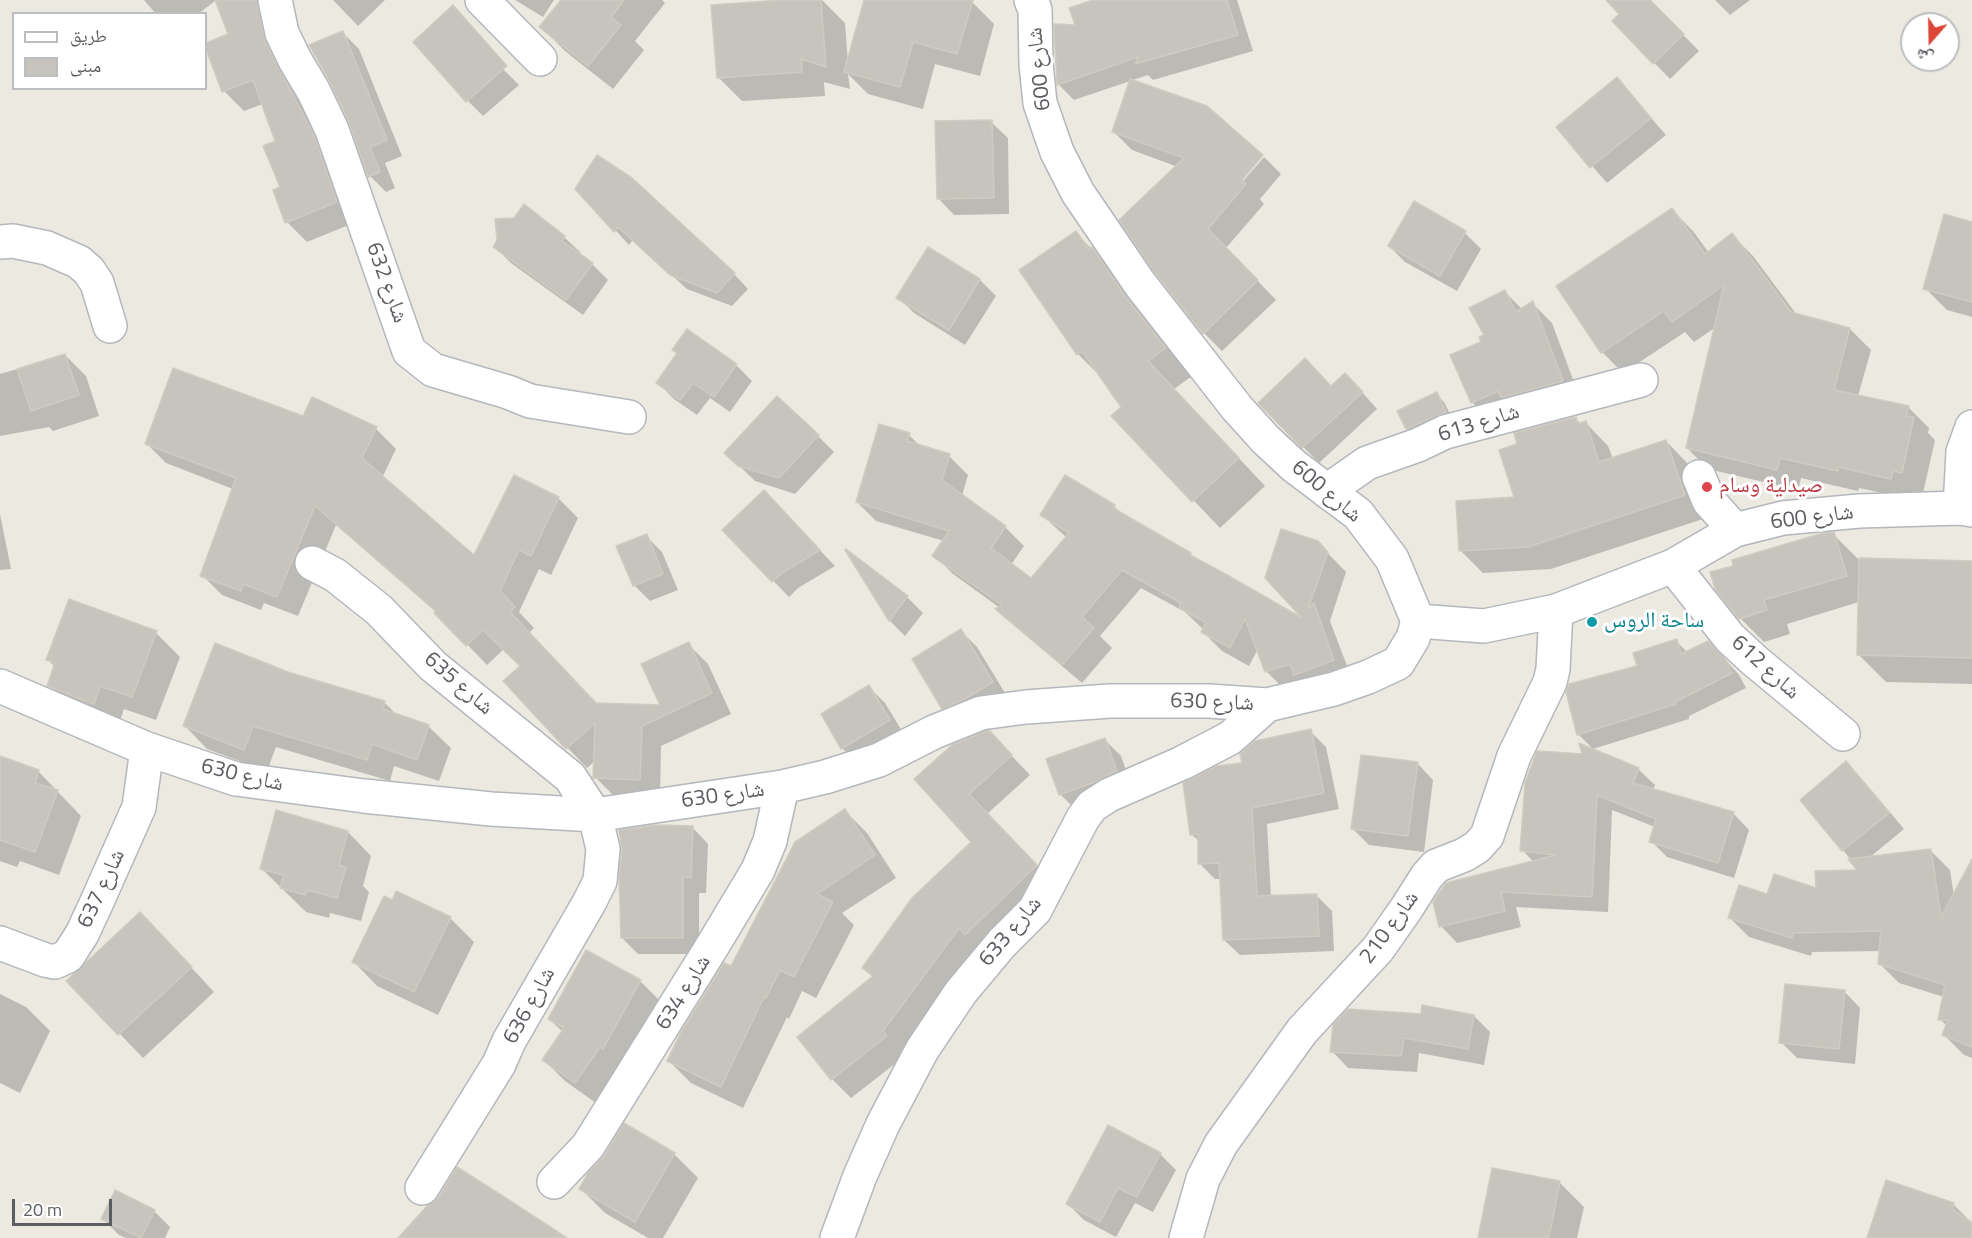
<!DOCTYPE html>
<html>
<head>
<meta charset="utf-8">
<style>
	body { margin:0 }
	#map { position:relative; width:1972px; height:1238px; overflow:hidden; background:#ece9e1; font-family:"Titillium Web","Noto Naskh Arabic",sans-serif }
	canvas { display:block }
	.legend { position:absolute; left:12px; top:12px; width:195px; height:78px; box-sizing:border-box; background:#fff; border:2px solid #bdbec0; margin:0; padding:8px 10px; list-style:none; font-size:18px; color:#5a5d61 }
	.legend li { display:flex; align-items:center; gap:12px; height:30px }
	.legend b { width:30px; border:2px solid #bdbec0 }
	.north { position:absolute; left:1900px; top:12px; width:60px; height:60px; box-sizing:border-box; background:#fff; border:2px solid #bdbec0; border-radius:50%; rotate:200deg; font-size:16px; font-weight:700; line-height:24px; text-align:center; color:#5a5d61 }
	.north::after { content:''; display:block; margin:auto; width:21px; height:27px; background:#dc4637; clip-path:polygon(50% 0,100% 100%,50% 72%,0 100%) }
	.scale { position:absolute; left:12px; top:1199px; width:100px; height:27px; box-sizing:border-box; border:3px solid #5a5d61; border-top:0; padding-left:8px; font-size:18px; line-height:21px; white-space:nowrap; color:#5a5d61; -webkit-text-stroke:4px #fff; paint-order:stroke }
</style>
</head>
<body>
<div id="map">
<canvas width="1972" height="1238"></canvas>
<ul class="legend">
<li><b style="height:8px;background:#fff"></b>طريق</li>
<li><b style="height:16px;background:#c7c4be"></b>مبنى</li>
</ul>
<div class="north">ش</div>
<div class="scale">20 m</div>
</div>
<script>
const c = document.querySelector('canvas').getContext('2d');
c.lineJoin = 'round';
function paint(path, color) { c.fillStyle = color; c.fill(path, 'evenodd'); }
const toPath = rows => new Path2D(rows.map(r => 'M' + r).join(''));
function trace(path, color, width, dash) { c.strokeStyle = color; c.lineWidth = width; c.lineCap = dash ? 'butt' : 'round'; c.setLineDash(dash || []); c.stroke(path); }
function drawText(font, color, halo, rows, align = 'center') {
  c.font = font + ' "Titillium Web","Noto Naskh Arabic",sans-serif'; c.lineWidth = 6; c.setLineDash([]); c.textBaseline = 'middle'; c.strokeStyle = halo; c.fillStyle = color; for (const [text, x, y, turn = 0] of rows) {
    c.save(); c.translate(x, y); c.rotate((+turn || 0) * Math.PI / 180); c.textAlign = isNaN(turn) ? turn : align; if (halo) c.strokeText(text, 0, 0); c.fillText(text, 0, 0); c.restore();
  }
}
paint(toPath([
	[144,0,215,0,215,1,198,14,156,14],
	[243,0,261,0,356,222,307,242,287,222,277,142,263,104,244,111,224,91,206,45,230,35],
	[333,0,385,0,358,26],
	[515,0,554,0,543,17],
	[563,0,662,0,665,3,635,41,644,50,613,89,565,51,541,27],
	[804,0,822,0,845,23,848,63,866,0,965,0,972,2,994,24,980,76,935,64,923,109,868,94,848,74,850,89,824,82,825,96,742,101,718,77],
	[1097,0,1237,0,1253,51,1153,80,1148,75,1074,100,1058,84,1077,27],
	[1618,0,1649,0,1699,51,1670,79,1614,21,1621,14],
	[1715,0,1750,0,1730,15],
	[469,24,500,58,500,66,519,85,483,116,467,100],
	[343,33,359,49,402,156,385,163,395,188,386,192,370,176,350,121],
	[1617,79,1666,135,1607,183,1558,127],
	[1131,80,1238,187,1264,157,1281,174,1260,199,1264,204,1226,248,1276,300,1222,351,1204,333,1178,167,1132,150,1113,131],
	[991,122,1008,138,1009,214,954,215,938,198],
	[577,188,734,274,748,289,732,306,687,289,633,240,629,245],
	[1414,203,1465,233,1481,249,1457,291,1405,262,1389,246],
	[1672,210,1693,231,1709,253,1732,235,1753,256,1797,315,1850,329,1871,350,1858,396,1908,407,1929,428,1928,433,1935,440,1923,493,1914,491,1912,499,1859,488,1858,491,1801,478,1798,490,1708,469,1687,448,1716,327,1694,342,1685,332,1623,373,1602,352],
	[1972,224,1972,317,1947,310,1925,288],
	[1076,233,1119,276,1192,376,1174,389,1265,486,1220,528,1114,417,1123,408,1105,381,1078,354],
	[564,237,581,253,579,255,592,264,608,280,583,315,511,263,495,247],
	[929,249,980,280,996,296,965,345,914,313,898,297],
	[1504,291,1523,310,1532,303,1552,323,1581,401,1492,422,1472,402,1482,343],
	[65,355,86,376,99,416,53,431,49,427,0,436,0,374],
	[736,365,752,381,730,412,710,398,697,415,674,399,658,383],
	[1331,387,1361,391,1377,409,1319,463,1260,403],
	[1436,394,1444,402,1453,420,1415,436,1407,429],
	[304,418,376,429,396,449,382,478,475,558,558,498,578,518,551,575,539,569,519,612,534,628,529,633,596,705,662,707,688,644,708,664,731,714,661,746,660,799,615,797,595,777,595,761,587,768,505,682,522,666,504,649,487,665,437,613,336,525,298,616,264,603,261,610,222,595,202,575,233,489,166,463,146,443],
	[1575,418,1581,424,1586,423,1608,446,1613,459,1666,441,1688,464,1706,518,1551,569,1483,573,1461,551,1516,499,1519,445],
	[909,435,921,447,949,456,968,475,962,496,1005,527,1024,546,1011,565,1031,580,1067,538,1042,515,1066,477,1114,506,1124,516,1190,554,1195,560,1307,623,1266,578,1317,542,1346,572,1330,621,1352,679,1285,690,1266,671,1258,649,1249,666,1222,651,1203,632,1204,630,1185,612,1141,588,1100,636,1112,648,1082,683,1016,627,998,609,1000,608,953,574,934,555,944,541,876,521,857,502],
	[818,436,834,452,795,494,755,481,726,453],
	[780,508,835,566,798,588,789,597,724,530],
	[0,514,11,569,0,570],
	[1833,534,1858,559,1972,562,1972,684,1886,682,1858,654,1859,602,1787,624,1790,634,1764,642,1740,618],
	[646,536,662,552,678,590,650,601,634,585],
	[847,551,907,597,923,613,905,636,890,621],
	[961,631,977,647,1008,698,959,724,943,708],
	[156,633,180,657,156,720,124,709,118,727,72,709,48,685,55,667,48,660],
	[1676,641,1688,653,1723,657,1739,675,1746,688,1689,716,1689,719,1593,749,1578,734,1639,667],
	[287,673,384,702,397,715,428,726,451,748,439,781,394,766,390,781,276,747,267,771,207,749,185,726],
	[869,687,885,703,905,736,858,764,842,748],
	[1310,731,1326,747,1339,809,1267,824,1271,897,1316,895,1332,911,1334,951,1240,955,1224,940,1221,879,1215,879,1200,864,1200,842,1191,834,1244,764],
	[1105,740,1121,756,1132,787,1076,810,1060,794],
	[1008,752,1030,775,987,814,1055,885,979,946,901,1051,905,1056,851,1098,832,1079,799,1037,874,978,864,968,973,842,916,779],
	[0,758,38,771,81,816,59,875,20,861,17,867,0,861],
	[1417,763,1433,780,1424,852,1369,845,1353,829],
	[1846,763,1862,779,1904,829,1869,858,1930,850,1950,870,1954,896,1972,862,1972,1058,1964,1055,1944,1035,1947,1026,1940,1019,1944,997,1899,983,1880,964,1881,951,1812,952,1811,956,1749,937,1730,918,1768,896,1817,890,1860,871,1843,850],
	[1638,769,1655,785,1653,790,1733,813,1749,830,1734,878,1667,857,1651,841,1655,827,1612,810,1608,912,1516,907,1521,927,1457,943,1441,926,1534,862,1522,850,1526,783],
	[845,811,867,833,896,878,842,913,854,925,816,998,802,991,789,1019,787,1017,743,1108,691,1083,669,1061,732,968],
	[692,827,708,844,706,893,699,893,699,954,638,954,622,938],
	[348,832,371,856,363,886,369,892,361,921,330,913,329,918,306,912,261,868],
	[450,918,474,942,438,1015,377,986,354,962],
	[164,938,214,992,143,1058,69,981],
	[640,981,661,1002,596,1103,565,1081,544,1060,563,1032,549,1019],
	[1844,991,1860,1008,1855,1064,1797,1058,1781,1042],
	[0,994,26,1007,50,1031,20,1093,0,1083],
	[1422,1015,1474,1016,1490,1032,1484,1065,1419,1053,1417,1072,1348,1068,1332,1051],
	[625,1125,674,1154,698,1178,663,1238,648,1238,605,1213,581,1189,605,1157],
	[1160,1154,1176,1170,1153,1212,1135,1203,1116,1237,1084,1220,1068,1204],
	[1560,1183,1584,1207,1577,1238,1480,1238],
	[1953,1204,1971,1222,1966,1238,1869,1238],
	[154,1211,170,1227,165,1238,126,1238,119,1235,103,1219]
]), '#0003');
const building = toPath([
	[215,0,257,0,265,41,315,137,337,202,285,223,273,190,280,187,263,146,275,141,253,80,222,92,206,49,206,43,228,34,215,0],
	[561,0,624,0,611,17,621,25,588,66,539,27,561,0],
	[783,0,821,0,826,67,801,59,802,72,717,78,711,5,783,0],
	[864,0,973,0,957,54,913,42,900,87,844,72,864,0],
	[1093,0,1227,0,1238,35,1135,64,1138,57,1057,85,1054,24,1075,25,1069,8,1093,0],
	[1606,0,1650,0,1684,34,1653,64,1612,21,1619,14,1606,0],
	[453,5,507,66,466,102,413,42,453,5],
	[343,31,387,140,370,147,380,172,368,177,349,122,331,84,309,45,343,31],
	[1617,77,1651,118,1590,168,1556,127,1617,77],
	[1130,79,1207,106,1263,155,1242,180,1246,184,1208,229,1258,280,1203,334,1155,273,1119,220,1184,158,1112,132,1130,79],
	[992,120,994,198,937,199,935,121,992,120],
	[597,155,632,178,735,273,717,293,670,275,618,227,614,232,575,189,597,155],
	[1414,201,1466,231,1440,276,1388,246,1414,201],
	[524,204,565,236,562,241,593,263,566,300,493,247,497,240,495,219,514,218,524,204],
	[1672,208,1705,254,1732,233,1791,312,1850,328,1834,390,1909,406,1906,416,1914,417,1902,473,1893,471,1891,479,1838,467,1838,471,1780,458,1777,470,1686,448,1724,285,1672,322,1664,311,1601,353,1556,286,1672,208],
	[1944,214,1972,222,1972,302,1923,289,1944,214],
	[1076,231,1089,249,1092,247,1125,296,1166,348,1148,361,1239,458,1192,502,1111,416,1121,407,1082,351,1077,355,1019,270,1076,231],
	[928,247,980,279,949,330,896,298,928,247],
	[1505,290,1516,312,1533,301,1563,381,1501,398,1498,391,1471,403,1450,355,1481,342,1479,337,1484,335,1469,308,1505,290],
	[687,329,737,364,714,397,693,383,680,400,656,383,677,353,672,350,687,329],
	[65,354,79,395,31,411,17,369,65,354],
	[1305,358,1331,386,1345,373,1363,392,1302,448,1258,403,1305,358],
	[173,368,303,416,312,397,377,427,362,458,474,555,514,475,559,497,531,556,519,550,500,591,515,607,510,612,596,703,660,705,641,664,689,642,712,693,642,726,640,780,593,778,595,723,566,749,503,681,520,666,483,630,466,646,434,613,436,611,315,506,277,597,243,584,241,591,200,576,236,478,145,444,173,368],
	[1437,392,1446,412,1406,429,1397,411,1437,392],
	[777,396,819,435,779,478,738,466,724,453,777,396],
	[1576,417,1578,424,1586,421,1599,462,1666,440,1685,495,1528,547,1459,551,1456,501,1514,497,1499,450,1517,444,1514,433,1576,417],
	[879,424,910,433,907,441,950,454,942,480,1006,526,991,548,1031,578,1069,533,1040,515,1065,475,1115,505,1113,508,1191,553,1190,555,1229,576,1302,618,1265,578,1281,529,1318,541,1328,552,1308,609,1314,603,1334,660,1294,675,1290,664,1265,672,1245,619,1230,648,1201,632,1206,622,1179,608,1181,603,1122,570,1082,617,1094,628,1062,665,995,609,1002,605,932,556,949,531,856,502,879,424],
	[764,490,820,550,782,573,772,582,722,530,764,490],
	[1834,532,1847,576,1764,600,1767,610,1739,619,1715,589,1710,572,1733,566,1732,560,1823,533,1834,532],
	[647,534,663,574,633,586,616,546,647,534],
	[846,549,908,596,889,621,845,550,846,549],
	[1859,558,1972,561,1972,658,1857,655,1859,558],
	[69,599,157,631,132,697,100,686,94,704,47,686,55,663,46,660,69,599],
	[961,629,993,682,963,700,942,709,912,659,961,629],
	[1677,639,1681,654,1708,641,1725,659,1732,673,1675,702,1676,704,1577,735,1566,692,1569,684,1637,666,1633,653,1677,639],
	[215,643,288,672,385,701,383,709,429,725,417,760,372,744,367,760,253,726,244,750,183,726,215,643],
	[869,685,890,720,841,749,821,714,869,685],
	[1311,729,1324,793,1252,808,1257,896,1317,894,1319,936,1223,940,1219,863,1198,864,1198,834,1190,835,1183,783,1216,766,1242,763,1240,754,1255,741,1311,729],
	[986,731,990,731,1012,755,969,794,1037,865,965,935,959,928,883,1031,887,1036,831,1080,797,1037,873,976,862,968,912,898,971,842,914,779,952,745,986,731],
	[1105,738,1117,771,1095,782,1059,795,1046,759,1105,738],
	[1579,743,1639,768,1633,783,1734,812,1718,863,1649,842,1656,819,1597,795,1592,897,1501,892,1505,911,1439,927,1433,902,1446,883,1556,855,1520,851,1525,783,1537,751,1582,754,1579,743],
	[1361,755,1418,762,1408,836,1351,829,1361,755],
	[0,756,39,770,35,783,58,790,35,852,0,840,0,756],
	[1846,761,1889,813,1842,851,1800,800,1846,761],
	[845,809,875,855,817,894,833,902,794,977,780,970,766,998,764,997,721,1087,667,1061,680,1034,724,963,731,966,795,842,845,809],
	[276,810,348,831,339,865,346,867,337,898,307,890,305,895,280,888,284,875,260,869,276,810],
	[656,825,693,826,691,878,683,877,683,938,621,938,619,875,622,850,619,830,656,825],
	[1931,849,1941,917,1972,859,1972,1047,1942,1035,1948,1020,1938,1020,1945,985,1878,964,1881,931,1793,933,1792,938,1728,918,1739,885,1767,894,1774,874,1816,888,1815,871,1857,870,1848,859,1931,849],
	[396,891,451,917,414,992,352,962,384,896,392,900,396,891],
	[140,912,192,967,118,1035,66,981,140,912],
	[586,950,641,980,603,1049,600,1047,575,1083,542,1060,564,1028,548,1019,586,950],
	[1785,984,1845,990,1839,1049,1779,1043,1785,984],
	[1422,1005,1474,1015,1468,1049,1404,1038,1401,1056,1330,1052,1333,1025,1348,1009,1421,1014,1422,1005],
	[624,1123,675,1153,635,1222,579,1189,588,1173,604,1156,624,1123],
	[1108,1125,1161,1153,1137,1197,1118,1188,1100,1222,1066,1204,1108,1125],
	[457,1167,498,1193,567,1238,398,1238,428,1205,438,1198,457,1167],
	[1492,1168,1560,1181,1549,1238,1478,1238,1492,1168],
	[1886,1180,1954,1203,1952,1209,1972,1223,1972,1238,1867,1238,1886,1180],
	[115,1190,155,1210,141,1238,101,1219,115,1190]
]);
paint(building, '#c7c4be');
trace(building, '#d0cbc0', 1.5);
const street = toPath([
	[275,0,282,33,295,60,314,92,332,130,409,351,433,370,508,392,530,401,629,417],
	[482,0,540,59],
	[0,242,13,241,47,248,79,262,89,271,97,283,110,326],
	[1699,477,1709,501,1735,530],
	[1327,491,1367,463,1418,445,1445,432,1641,380],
	[1960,508,1963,452,1972,427],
	[312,563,335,575,379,610,433,666,570,777,595,815,603,849,600,881,589,903,509,1041,499,1064,422,1188],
	[1673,566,1730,638,1755,661,1843,734],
	[0,686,147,749,236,779,364,796,491,809,595,815,782,787,825,777,879,760,934,732,981,713,1026,707,1110,701,1209,701,1267,705,1296,698,1334,689,1368,677,1398,663,1413,638,1418,621],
	[0,943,45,960,55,962,68,956,82,934,96,904,139,807,147,749],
	[554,1182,588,1146,713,945,758,870,770,841,782,787],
	[837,1238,860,1176,883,1124,922,1050,961,992,1002,943,1035,910,1083,818,1092,806,1109,795,1182,763,1230,738,1267,705],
	[1186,1238,1203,1179,1221,1144,1302,1031,1378,949,1406,909,1427,876,1436,866,1464,855,1477,847,1487,836,1514,756,1550,682,1553,669,1556,611]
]);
const secondary = toPath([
	[1031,0,1035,10,1036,64,1040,103,1057,152,1078,193,1140,284,1237,408,1266,440,1294,466,1358,514,1392,559,1418,621,1484,626,1556,611,1673,566,1735,530,1783,518,1859,511,1960,508,1972,510]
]);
trace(street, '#b4b7bb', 36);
trace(secondary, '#b3b6bb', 36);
trace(street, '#fff', 33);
trace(secondary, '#fff', 33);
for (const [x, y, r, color] of [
	[1707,487,6,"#e0444e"],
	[1592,622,6,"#0f9aa8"]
]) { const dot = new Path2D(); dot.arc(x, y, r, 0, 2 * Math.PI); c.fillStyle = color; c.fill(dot); trace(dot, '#fff', 2); }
drawText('22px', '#5a5d61', '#fff', [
	["شارع 600",1040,69,-96],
	["شارع 632",386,283,70],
	["شارع 613",1479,424,-17],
	["شارع 600",1326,492,40],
	["شارع 600",1812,518,-7],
	["شارع 612",1765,668,42],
	["شارع 635",458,684,41],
	["شارع 630",1212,703,2],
	["شارع 630",242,776,13],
	["شارع 630",723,796,-8],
	["شارع 637",102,889,-65],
	["شارع 210",1390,928,-54],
	["شارع 633",1011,932,-50],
	["شارع 634",684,993,-58],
	["شارع 636",530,1006,-61]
]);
drawText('22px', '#be3a42', '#fff', [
	["صيدلية وسام",1719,487]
], 'left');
drawText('22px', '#0d838f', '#fff', [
	["ساحة الروس",1604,622]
], 'left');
</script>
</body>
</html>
